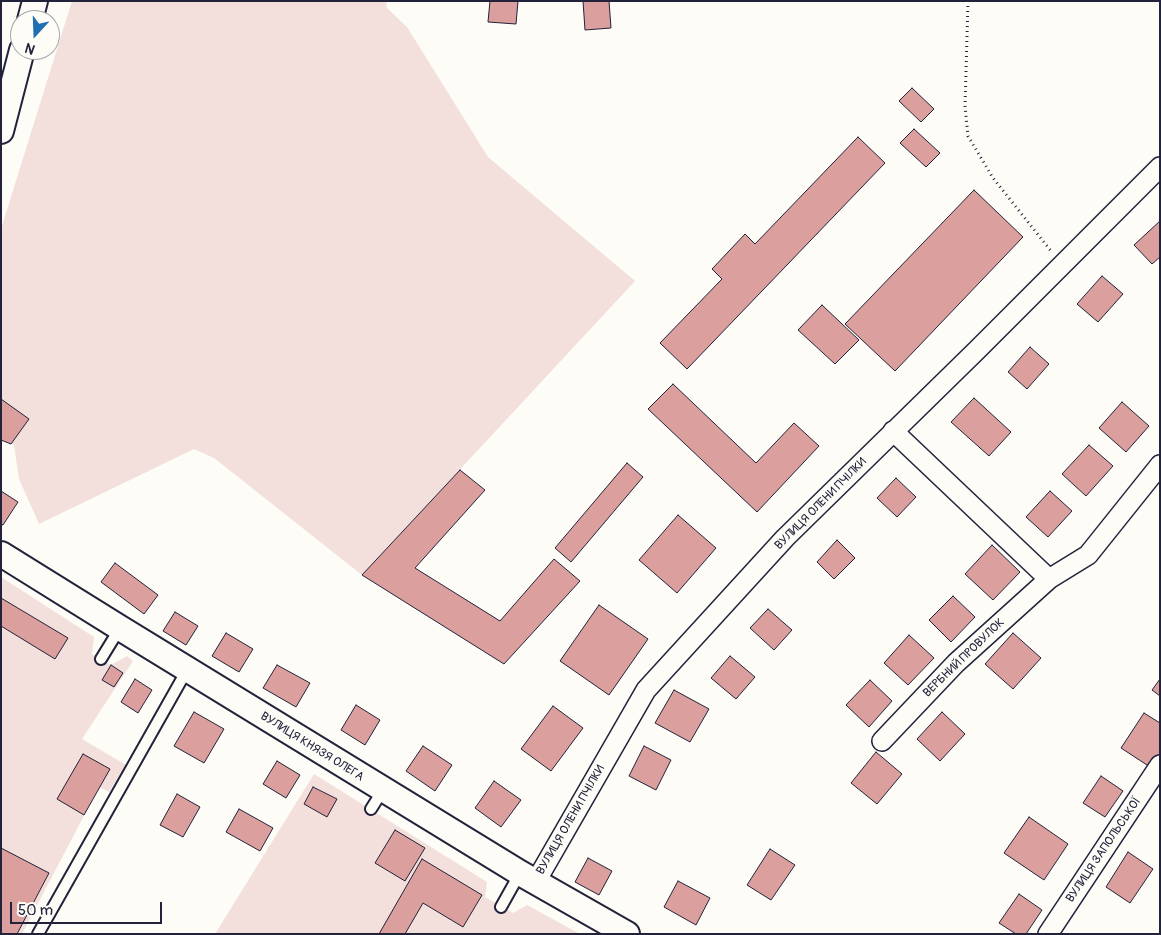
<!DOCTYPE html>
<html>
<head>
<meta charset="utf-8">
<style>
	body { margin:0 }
	#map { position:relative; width:1161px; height:935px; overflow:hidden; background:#fdfcf7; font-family:Pangolin,sans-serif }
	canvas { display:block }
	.frame { position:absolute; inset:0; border:2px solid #22223b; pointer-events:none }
	.north { position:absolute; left:10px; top:10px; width:50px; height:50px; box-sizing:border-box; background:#fdfcf7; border:1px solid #a5a5ac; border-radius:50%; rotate:200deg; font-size:14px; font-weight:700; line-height:20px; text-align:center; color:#22223b }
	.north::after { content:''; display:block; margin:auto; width:18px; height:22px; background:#1f6fb2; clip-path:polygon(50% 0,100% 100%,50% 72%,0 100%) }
	.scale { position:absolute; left:10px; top:902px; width:152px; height:22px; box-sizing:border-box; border:2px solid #22223b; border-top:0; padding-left:6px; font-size:15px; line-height:18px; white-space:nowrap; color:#22223b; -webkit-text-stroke:4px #fdfcf7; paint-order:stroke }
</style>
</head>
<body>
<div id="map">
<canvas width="1161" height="935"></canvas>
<div class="frame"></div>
<div class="north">N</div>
<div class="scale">50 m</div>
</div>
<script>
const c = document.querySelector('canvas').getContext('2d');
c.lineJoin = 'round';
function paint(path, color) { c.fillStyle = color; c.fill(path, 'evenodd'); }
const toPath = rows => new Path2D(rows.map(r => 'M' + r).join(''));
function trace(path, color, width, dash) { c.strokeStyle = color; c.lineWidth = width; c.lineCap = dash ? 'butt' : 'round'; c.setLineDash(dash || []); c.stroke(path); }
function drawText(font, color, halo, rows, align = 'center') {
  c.font = font + ' Pangolin,sans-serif'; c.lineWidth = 4; c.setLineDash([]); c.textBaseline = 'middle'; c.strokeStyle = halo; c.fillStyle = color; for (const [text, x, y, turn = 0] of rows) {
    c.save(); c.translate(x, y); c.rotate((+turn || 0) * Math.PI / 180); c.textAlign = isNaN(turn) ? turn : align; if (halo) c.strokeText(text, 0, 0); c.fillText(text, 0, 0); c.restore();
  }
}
paint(toPath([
	[72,1,386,1,387,8,407,27,488,157,635,281,362,575,214,458,194,449,39,524,19,479,14,445,1,440,1,229],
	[1,577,94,637,92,654,111,665,127,656,133,661,82,739,126,765,109,792,99,787,22,934,1,934],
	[314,774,487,882,485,897,513,913,527,905,580,934,215,934]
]), '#f3e0dc');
const building = toPath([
	[490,1,518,1,516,24,488,22,490,1],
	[583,1,609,1,611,28,585,30,583,1],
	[912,88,934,109,921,122,899,101,912,88],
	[914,129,940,153,926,167,900,143,914,129],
	[858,137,885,163,687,369,660,343,722,279,712,269,745,234,755,244,858,137],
	[974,190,1023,237,895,371,845,324,974,190],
	[1160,221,1160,257,1152,264,1134,245,1160,221],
	[1102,276,1123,294,1098,322,1077,304,1102,276],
	[822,305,859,340,835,364,798,330,822,305],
	[1030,347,1049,364,1027,389,1008,372,1030,347],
	[673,384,756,463,794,423,819,446,757,512,648,409,673,384],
	[974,398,1011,432,989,456,951,422,974,398],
	[1,399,29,419,11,444,1,440,1,399],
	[1122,402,1149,426,1126,452,1099,428,1122,402],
	[1089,445,1113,466,1086,496,1062,474,1089,445],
	[627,463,643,477,571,562,555,548,627,463],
	[460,470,485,490,415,568,500,621,554,559,580,581,504,664,362,575,460,470],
	[896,478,916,497,897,517,877,498,896,478],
	[1,491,18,502,3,525,1,524,1,491],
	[1050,491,1072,511,1048,537,1026,517,1050,491],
	[678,515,716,548,677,593,639,560,678,515],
	[837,540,855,558,834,579,817,562,837,540],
	[992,545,1020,572,993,600,965,574,992,545],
	[115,563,158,595,144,614,101,582,115,563],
	[953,596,975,617,951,642,929,620,953,596],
	[1,598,68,638,55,659,1,626,1,598],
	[599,605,648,639,609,695,560,661,599,605],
	[768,609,792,630,774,650,750,628,768,609],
	[175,612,198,626,186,645,163,631,175,612],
	[226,633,253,649,239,672,212,656,226,633],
	[1013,633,1041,658,1013,689,985,664,1013,633],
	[909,635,934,658,908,685,884,663,909,635],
	[730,656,755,677,736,699,711,678,730,656],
	[111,665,123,673,114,687,102,680,111,665],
	[277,665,310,683,296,707,263,688,277,665],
	[135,679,152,690,138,713,121,702,135,679],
	[1160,679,1160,696,1152,690,1160,679],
	[870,680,892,701,869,727,846,705,870,680],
	[674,690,709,709,690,742,655,723,674,690],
	[356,705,380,720,365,745,341,730,356,705],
	[553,706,583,728,551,771,521,749,553,706],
	[194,712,224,729,204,763,174,746,194,712],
	[942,712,965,734,940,761,917,739,942,712],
	[1144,713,1160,723,1160,753,1150,767,1121,748,1144,713],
	[423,746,452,765,435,791,406,771,423,746],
	[644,746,671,760,656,790,629,776,644,746],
	[876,752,902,774,877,804,851,783,876,752],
	[83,754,110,769,84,815,57,799,83,754],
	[277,761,300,775,286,798,263,784,277,761],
	[1101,776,1123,791,1105,817,1083,803,1101,776],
	[494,781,521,800,501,827,475,808,494,781],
	[313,787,337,799,327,817,304,804,313,787],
	[177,794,200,807,183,837,160,825,177,794],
	[239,809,273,828,260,851,226,832,239,809],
	[1029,817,1068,844,1044,880,1004,853,1029,817],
	[395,830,425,848,405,881,375,863,395,830],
	[1,848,49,873,17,934,1,934,1,848],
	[770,849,795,865,771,900,747,885,770,849],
	[1128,852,1153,869,1130,903,1106,887,1128,852],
	[588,858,612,871,599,895,575,882,588,858],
	[422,859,482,895,463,927,423,903,405,934,379,934,422,859],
	[678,881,710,898,696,925,664,907,678,881],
	[1019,894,1042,910,1026,934,1016,934,999,923,1019,894]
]);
paint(building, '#dba09d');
trace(building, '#22223b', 1);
const service = toPath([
	[101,659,120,628],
	[371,809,383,790],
	[501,907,520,873],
	[38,934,187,670]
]);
const minor = toPath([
	[893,431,1049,579],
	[882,741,956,663,1049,579,1088,555,1160,465],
	[535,883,646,690,785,538,977,350,1160,167],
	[1048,934,1160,765]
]);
const tertiary = toPath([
	[30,20,35,1],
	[1,131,22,50],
	[1,554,120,628,520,873,627,934]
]);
trace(service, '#22223b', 14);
trace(minor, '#22223b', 22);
trace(tertiary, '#22223b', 28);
trace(toPath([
	[968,1,965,106,968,136,993,178,1051,251]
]), '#22223b', 3, [1, 4]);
trace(service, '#fdfcf7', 10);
trace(minor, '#fdfcf7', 19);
trace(tertiary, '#fdfcf7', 24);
drawText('12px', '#22223b', '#fdfcf7', [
	["ВУЛИЦЯ ОЛЕНИ ПЧІЛКИ",821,504,-45],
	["ВЕРБНИЙ ПРОВУЛОК",964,658,-44],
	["ВУЛИЦЯ КНЯЗЯ ОЛЕГА",312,747,32],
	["ВУЛИЦЯ ОЛЕНИ ПЧІЛКИ",571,820,-60],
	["ВУЛИЦЯ ЗАПОЛЬСЬКОЇ",1104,850,-56]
]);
</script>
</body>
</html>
